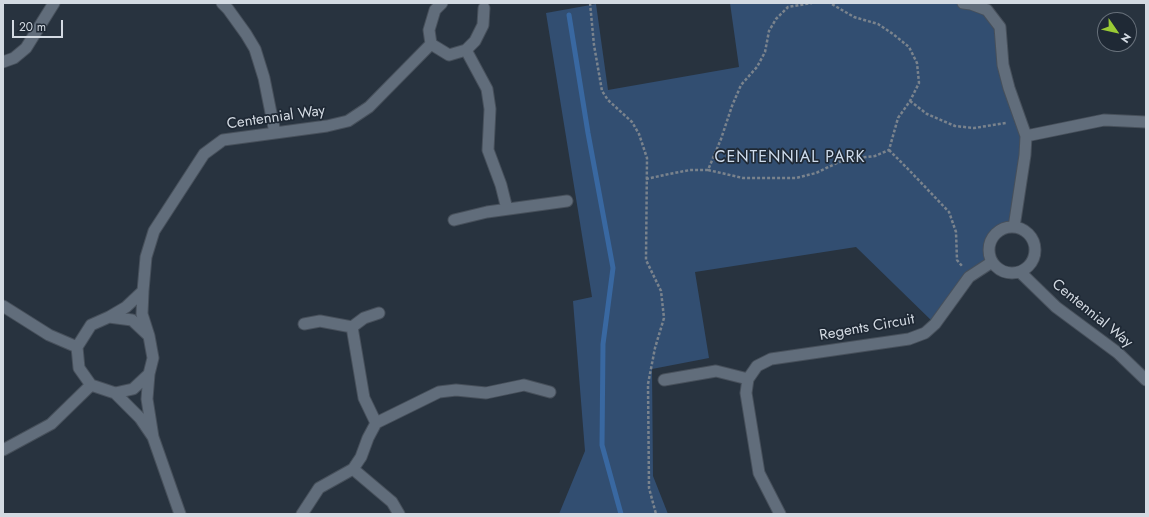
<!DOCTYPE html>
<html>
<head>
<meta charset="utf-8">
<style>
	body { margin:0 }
	#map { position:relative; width:1149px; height:517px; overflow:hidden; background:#28333f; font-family:Jost,sans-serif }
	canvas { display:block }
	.frame { position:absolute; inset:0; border:4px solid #d3dae2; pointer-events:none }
	.north { position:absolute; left:1097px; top:12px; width:40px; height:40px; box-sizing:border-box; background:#1f2935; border:1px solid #67707a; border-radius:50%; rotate:124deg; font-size:11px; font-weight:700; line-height:16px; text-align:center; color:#d3dae2 }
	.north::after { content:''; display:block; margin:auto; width:14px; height:18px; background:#9acb35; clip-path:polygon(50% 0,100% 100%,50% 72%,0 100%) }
	.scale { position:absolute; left:12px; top:20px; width:51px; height:18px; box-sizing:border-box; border:2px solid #d3dae2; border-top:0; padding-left:5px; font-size:12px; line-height:14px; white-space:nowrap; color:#d3dae2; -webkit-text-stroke:3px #1f2935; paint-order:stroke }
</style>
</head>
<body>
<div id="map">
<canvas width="1149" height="517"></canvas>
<div class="frame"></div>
<div class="north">N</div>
<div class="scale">20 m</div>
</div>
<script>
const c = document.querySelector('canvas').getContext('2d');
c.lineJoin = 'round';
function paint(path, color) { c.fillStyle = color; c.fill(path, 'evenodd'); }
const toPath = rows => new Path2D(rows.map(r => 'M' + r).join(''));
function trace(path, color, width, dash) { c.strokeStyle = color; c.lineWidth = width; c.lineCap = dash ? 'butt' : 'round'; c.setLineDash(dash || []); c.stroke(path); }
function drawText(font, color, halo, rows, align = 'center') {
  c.font = font + ' Jost,sans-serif'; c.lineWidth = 3.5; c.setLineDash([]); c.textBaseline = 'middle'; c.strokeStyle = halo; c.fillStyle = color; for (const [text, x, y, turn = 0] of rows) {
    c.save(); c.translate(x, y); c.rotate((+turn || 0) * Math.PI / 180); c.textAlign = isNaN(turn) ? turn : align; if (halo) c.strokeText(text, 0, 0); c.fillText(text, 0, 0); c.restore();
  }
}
paint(toPath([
	[730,3,963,3,971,4,1000,27,1003,65,1026,136,1014,227,998,233,990,250,992,262,969,277,935,324,856,247,695,272,709,358,652,369,653,476,668,514,559,514,585,451,573,301,592,297,546,13,596,4,608,90,739,67]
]), '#324e71');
trace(toPath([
	[569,15,588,133,613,268,603,344,602,445,621,514]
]), '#3968a1', 5);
const minor = toPath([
	[222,3,228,9,246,34,255,49,264,78,275,133],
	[442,3,435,10,429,30,431,44,449,55,466,50,475,41,483,25,484,8],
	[963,3,971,4,987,10,1000,27,1003,65,1009,88,1026,136,1025,155,1014,227],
	[466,50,487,89,490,109,488,150,501,185,507,209],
	[3,62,14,58,26,48,54,3],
	[1026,136,1104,120,1146,122],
	[454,220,487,212,567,201],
	'989 250a23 23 0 1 1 46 0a23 23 0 1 1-46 0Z',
	[1020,272,1056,307,1118,353,1146,380],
	[3,306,49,335,77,347],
	[109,317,126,307,143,291],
	[304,324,320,321,352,327,364,318,379,313],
	[352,327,364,398,376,423],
	[149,336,142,314,143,291,146,257,154,231,204,154,223,140,327,126,348,121,369,107,431,44],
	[149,374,147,399,153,437,180,514],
	[664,380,716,371,748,379],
	[115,393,133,389,149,374,153,358,149,336,132,320,109,317,91,325,77,347,79,368,91,385,115,393,140,418,153,437],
	[3,450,51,424,91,385],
	[353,469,392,502,399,514],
	[302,514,319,488,353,469,361,457,368,438,376,423,439,392,456,390,486,393,524,385,550,392],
	[780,514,759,473,746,393,748,379,757,366,771,359,909,339,925,333,935,324,969,277,992,262]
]);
trace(minor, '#47505b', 13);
trace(toPath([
	[590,3,594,45,602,91,608,100,632,122,639,134,647,158,646,260,661,291,664,318,655,348,648,384,649,488,656,514],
	[910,101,927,114,955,126,974,128,1006,123],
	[889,150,909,170,949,212,956,232,957,260,962,266],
	[708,170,743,178,796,178,816,173,839,162,858,158,875,156,889,150,898,118,910,101,919,83,917,63,909,47,893,34,878,24,854,17,830,3],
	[646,179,669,174,690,170,708,170,721,139,732,106,741,85,757,67,765,52,769,31,776,19,788,7,812,3]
]), '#7a838d', 2.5, [3, 2]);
trace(minor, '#616d7b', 11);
drawText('15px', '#d3dae2', '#1f2935', [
	["Centennial Way",276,118,-8],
	["Centennial Way",1092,314,39],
	["Regents Circuit",867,328,-10]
]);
c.letterSpacing = '1px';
drawText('16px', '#cfdcec', '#1f2935', [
	["CENTENNIAL PARK",790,158]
]);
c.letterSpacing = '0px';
</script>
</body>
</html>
